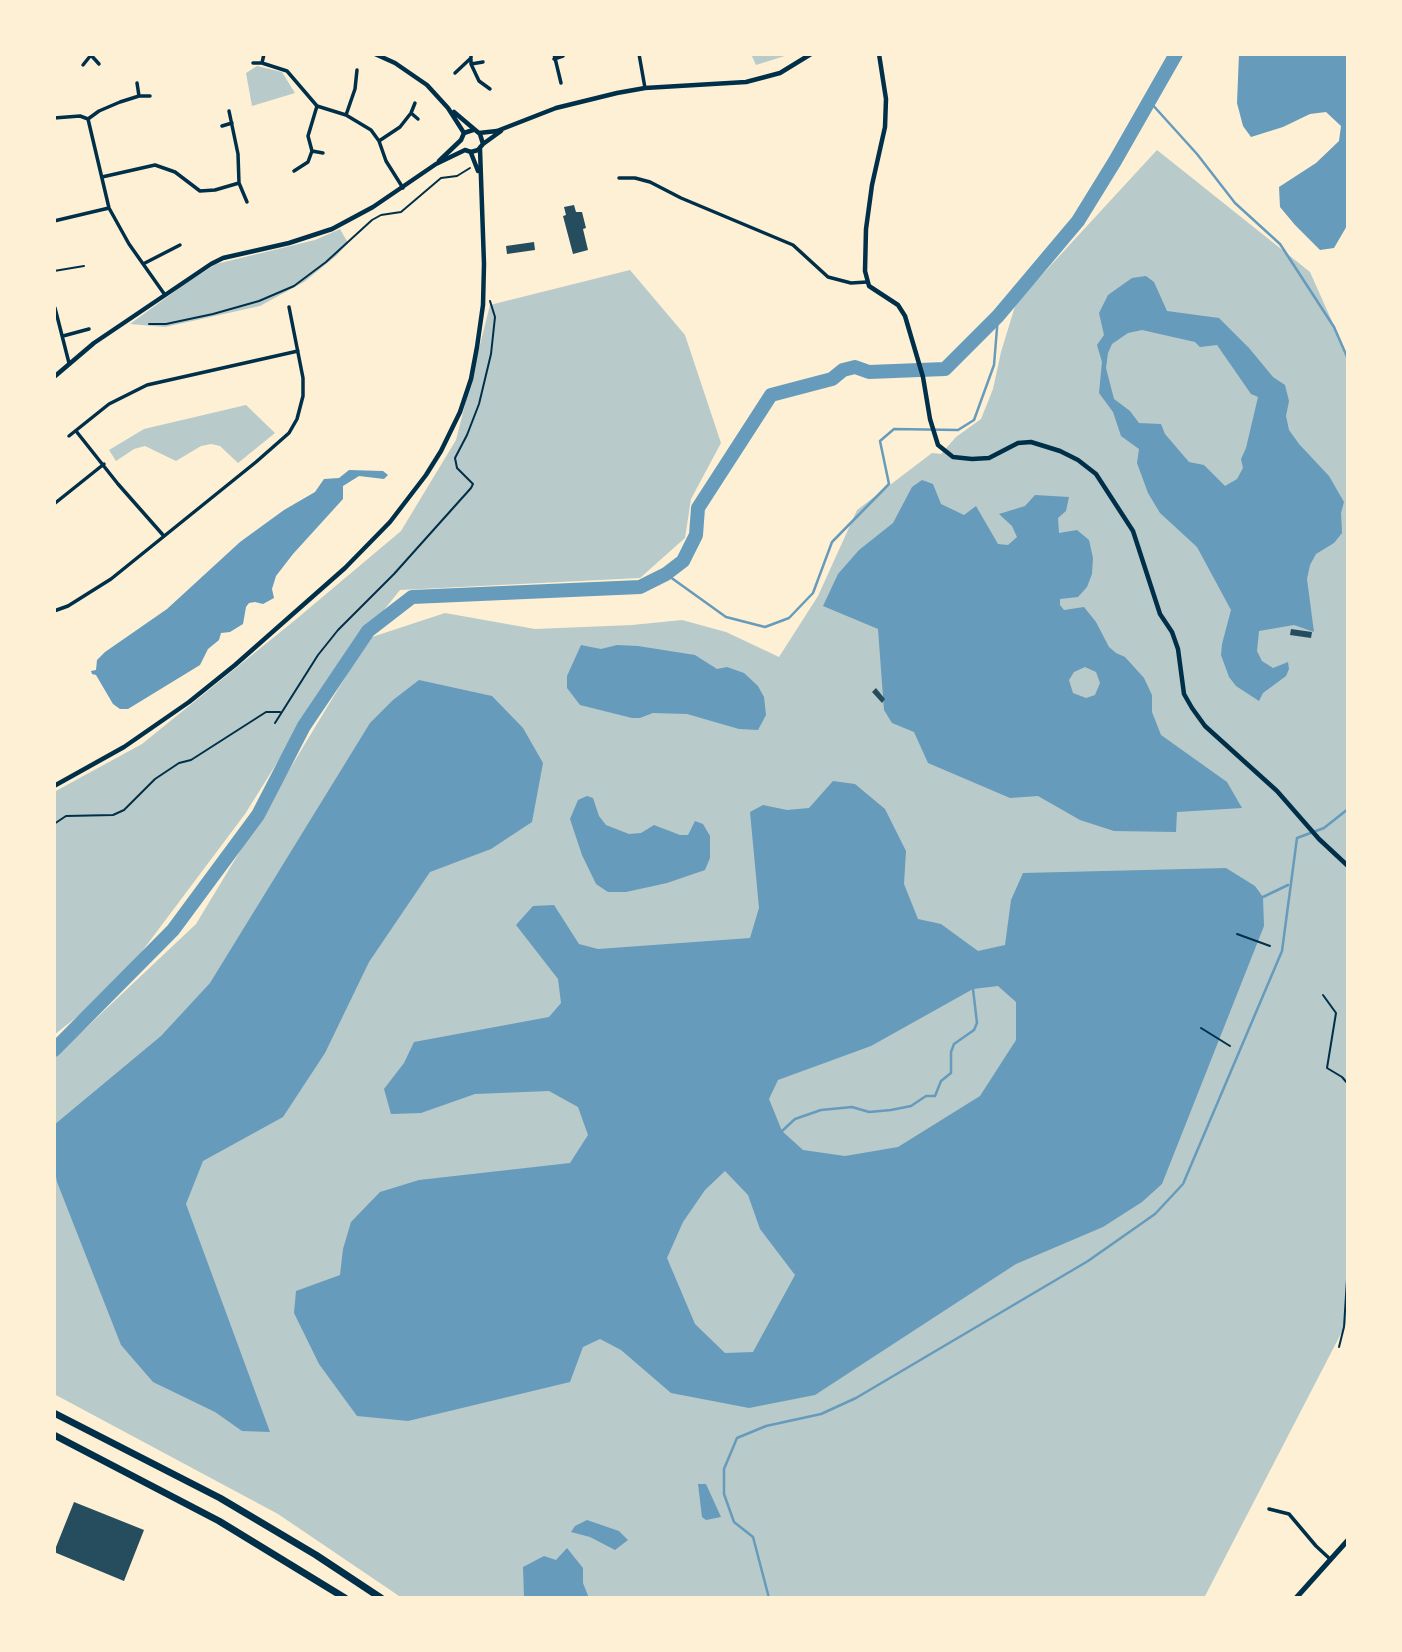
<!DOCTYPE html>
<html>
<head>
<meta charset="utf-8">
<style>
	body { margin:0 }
	#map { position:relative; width:1402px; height:1652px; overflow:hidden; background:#fdf0d5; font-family:Arial,sans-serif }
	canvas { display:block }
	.frame { position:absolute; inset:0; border:56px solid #fdf0d5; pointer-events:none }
</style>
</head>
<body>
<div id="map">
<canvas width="1402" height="1652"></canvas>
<div class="frame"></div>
</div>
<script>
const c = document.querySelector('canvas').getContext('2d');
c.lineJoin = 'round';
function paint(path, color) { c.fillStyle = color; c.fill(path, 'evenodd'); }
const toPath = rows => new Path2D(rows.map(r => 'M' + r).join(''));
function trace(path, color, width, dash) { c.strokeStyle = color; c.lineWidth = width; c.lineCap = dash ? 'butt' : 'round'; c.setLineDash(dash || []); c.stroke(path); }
paint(toPath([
	[751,54,791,54,756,65],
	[257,66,282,72,295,93,252,106,246,73],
	[1157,150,1310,272,1348,357,1348,1320,1204,1598,402,1598,278,1514,54,1394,54,1058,196,924,369,638,445,613,535,629,632,625,682,620,726,632,779,657,818,596,857,510,932,453,941,454,956,437,981,419,993,389,1001,352,1016,303],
	[340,229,348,243,336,256,304,282,260,306,165,327,130,324,182,286,216,264,315,240],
	[630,270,685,335,721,443,691,499,685,538,640,578,400,590,333,673,245,814,137,958,83,1012,54,1035,54,792,142,744,294,621,401,531,456,440,490,305],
	[246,405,275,433,238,463,220,446,211,444,201,446,176,461,145,446,134,449,116,461,109,450,144,429]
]), '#b9caca');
paint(toPath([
	[1239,54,1348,54,1348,224,1334,248,1320,250,1295,225,1280,207,1279,187,1316,163,1339,141,1341,126,1326,112,1310,114,1283,127,1251,137,1243,126,1237,103],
	[1146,276,1154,282,1167,311,1219,318,1249,348,1273,377,1285,385,1289,401,1286,416,1289,430,1299,444,1329,476,1344,502,1341,513,1342,533,1334,543,1316,554,1310,565,1307,579,1314,632,1294,625,1259,631,1257,651,1262,661,1273,668,1288,662,1289,669,1286,676,1263,693,1259,701,1236,686,1229,677,1221,655,1222,644,1231,610,1197,547,1160,513,1148,493,1137,463,1139,449,1121,436,1113,412,1099,393,1102,362,1097,345,1104,335,1099,313,1108,295,1132,278],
	[1142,330,1195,342,1200,347,1217,345,1251,394,1258,397,1246,448,1241,459,1243,468,1237,479,1225,486,1204,465,1189,462,1165,434,1161,424,1139,423,1130,411,1114,399,1106,368,1108,353,1112,344,1128,333],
	[349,470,383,471,388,475,384,479,359,476,343,486,343,499,293,554,276,576,272,589,274,598,263,604,255,602,249,603,246,607,243,624,230,632,221,633,219,640,208,649,200,665,128,709,120,709,113,704,96,675,92,674,91,671,96,670,97,660,105,652,167,609,240,542,284,510,315,492,324,479,339,478],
	[922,480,933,484,941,504,964,515,976,506,998,544,1008,545,1017,537,1012,526,999,514,1025,506,1035,495,1069,497,1066,511,1058,518,1059,533,1077,530,1089,540,1093,558,1092,574,1087,587,1078,597,1060,599,1060,605,1064,610,1084,607,1096,622,1109,647,1116,653,1125,657,1144,678,1152,695,1152,712,1161,735,1227,782,1242,808,1177,812,1176,832,1114,831,1080,820,1038,796,1010,798,928,763,914,732,892,723,884,710,878,629,823,606,838,574,859,550,893,523,912,487],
	[1085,667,1096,672,1100,683,1095,695,1086,698,1073,693,1069,680,1074,672],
	[581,645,601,649,617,645,638,646,695,655,717,669,727,667,744,673,758,686,764,697,766,715,758,730,739,729,687,714,653,713,640,718,632,718,580,705,567,688,567,676],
	[419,680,492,696,523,728,543,763,532,822,491,849,430,872,369,962,325,1053,283,1117,203,1161,186,1204,270,1432,242,1431,215,1412,153,1382,121,1345,57,1182,54,1165,54,1125,161,1036,210,983,370,723,393,700],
	[833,781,855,784,885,809,906,851,904,884,918,919,941,924,978,951,1005,945,1011,900,1023,873,1226,868,1255,886,1263,897,1264,926,1162,1184,1142,1202,1103,1227,1016,1264,815,1395,749,1408,671,1393,621,1350,600,1339,583,1347,570,1382,408,1421,357,1416,319,1364,294,1313,296,1291,340,1275,343,1249,351,1222,380,1192,419,1180,570,1163,588,1135,578,1107,549,1091,475,1094,421,1113,391,1114,384,1089,404,1063,414,1042,549,1017,561,1003,558,979,516,925,533,906,554,905,579,944,598,949,750,938,759,908,750,812,763,805,787,810,809,808],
	[998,986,1016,1002,1016,1040,980,1096,898,1147,845,1156,803,1150,782,1131,769,1099,778,1080,871,1046,973,989],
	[725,1171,748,1195,760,1229,795,1275,753,1352,725,1353,695,1324,667,1258,683,1222,705,1190],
	[587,796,593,798,599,816,606,825,629,834,641,833,654,825,680,835,688,835,695,821,703,824,710,836,710,858,705,870,667,883,626,892,608,892,596,884,582,855,570,819,578,800],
	[698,1484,706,1484,721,1517,706,1520,702,1517],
	[587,1520,619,1531,628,1540,615,1550,590,1537,571,1532,575,1526],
	[567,1548,583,1568,583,1583,589,1598,524,1598,523,1567,544,1556,556,1560]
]), '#669bbc');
trace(toPath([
	[1150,102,1197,154,1235,203,1280,244,1334,327,1348,359],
	[666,574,726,617,765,627,789,618,813,593,832,542,889,484,880,441,894,429,958,430,974,420,994,365,998,316],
	[1263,897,1288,885],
	[782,1131,795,1119,821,1110,852,1107,869,1112,891,1110,911,1106,926,1096,935,1096,941,1081,951,1073,951,1052,954,1044,974,1030,977,1023,973,989],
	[769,1598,753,1537,734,1522,724,1494,724,1469,737,1438,766,1426,821,1414,856,1398,1088,1261,1155,1214,1183,1184,1282,951,1297,838,1324,828,1348,809]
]), '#669bbc', 2.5);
trace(toPath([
	[54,1050,173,930,258,815,304,726,368,631,412,597,640,587,666,574,683,561,696,535,698,508,771,395,832,379,843,370,855,367,869,372,945,369,998,316,1078,221,1115,161,1176,54]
]), '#669bbc', 14);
paint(toPath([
	[574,205,576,212,582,212,586,228,583,229,588,250,573,254,563,216,566,215,564,207],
	[534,242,535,250,507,254,506,246],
	[1291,629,1312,632,1311,638,1290,635],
	[876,688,885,699,882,703,872,692],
	[74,1502,144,1530,124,1581,54,1552]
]), '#264d5e');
trace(toPath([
	[149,324,166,324,213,314,259,301,294,286,326,262,372,220,381,215,401,212,441,178,457,176,470,168],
	[275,723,318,655,338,630,394,574,471,488,473,484,457,468,455,458,467,435,479,404,491,354,495,317,490,301],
	[54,824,66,816,113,815,124,810,155,779,179,763,191,760,266,712,280,712],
	[1237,934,1270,946],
	[1323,995,1336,1013,1327,1068,1342,1077,1348,1084],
	[1201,1028,1230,1046],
	[1339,1347,1344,1327,1348,1264]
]), '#003049', 2);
trace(toPath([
	[54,271,84,266]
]), '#003049', 2);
trace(toPath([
	[90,54,99,64],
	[264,54,262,63,287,71,317,106,346,115,371,130,379,141,386,161,403,188],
	[471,54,471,64,479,81,490,89],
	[554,54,561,83],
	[639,54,645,88],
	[554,59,563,56],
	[253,63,262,63],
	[471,64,483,62],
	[83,65,91,55],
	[455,73,471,58],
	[137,83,139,96],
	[317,106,308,136,312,151,323,153],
	[411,113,418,119],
	[346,115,355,89,357,70],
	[54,118,80,116,88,119,109,208,129,244,165,295],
	[88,119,99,111,120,102,139,96,150,96],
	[222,126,232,123],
	[379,141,400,127,411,113,415,103],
	[294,171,308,162,312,151],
	[102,177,155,165,175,172,200,191,215,190,239,183,238,154,229,111],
	[619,178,635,178,650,182,681,198,793,245,828,277,851,283,867,282],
	[239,183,247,202],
	[54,221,109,208],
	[143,264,180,245],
	[55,308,69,363],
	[63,336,89,329],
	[76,431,118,484,163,535],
	[69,436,109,404,147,385,298,351],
	[54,504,104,464],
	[54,611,68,606,111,579,256,462,289,433,297,419,303,396,303,378,289,307],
	[1269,1509,1289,1514,1316,1546,1330,1559]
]), '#003049', 3.5);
trace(toPath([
	[375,54,395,63,427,85,448,108,464,133],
	[879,54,886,99,885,127,872,185,866,229,865,271,869,286,898,305,905,316,923,377,930,419,938,445,953,457,972,459,989,458,1018,443,1031,442,1060,451,1078,460,1096,474,1133,531,1160,614,1172,632,1178,649,1184,694,1192,708,1205,726,1277,791,1319,839,1348,866],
	[454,112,480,134,483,144],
	[479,133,497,131,556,108,617,93,645,88,746,82,765,77,780,73,811,54],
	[465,150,471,152,478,150,483,144,501,131],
	[471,153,478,171],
	[439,161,461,140,464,133,473,130],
	[54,377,94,343,211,264,223,258,289,243,332,229,373,207,436,164,465,150],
	[54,786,124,747,189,702,235,665,345,568,390,522,426,475,441,451,460,412,471,379,477,347,483,305,484,264,480,149]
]), '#003049', 4.5);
trace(toPath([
	[1296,1598,1348,1540]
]), '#003049', 5);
trace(toPath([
	[54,1413,220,1498,316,1555,381,1598],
	[54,1435,219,1521,345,1598]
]), '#003049', 7);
</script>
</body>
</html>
